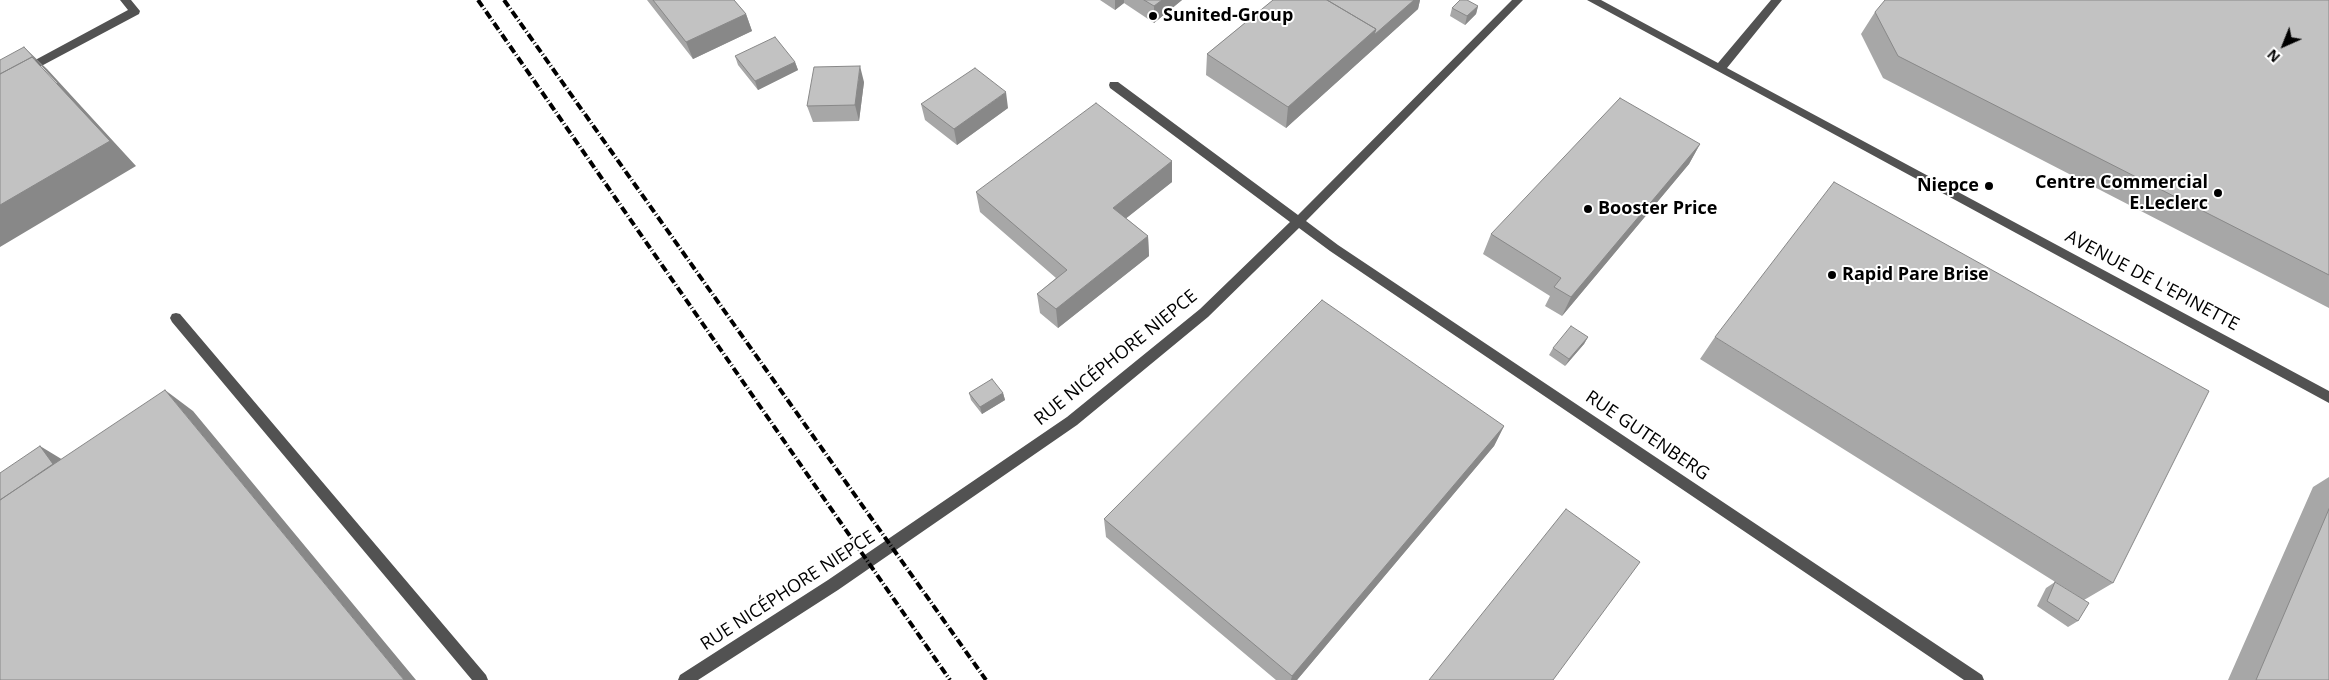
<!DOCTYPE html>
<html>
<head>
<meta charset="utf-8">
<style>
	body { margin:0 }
	#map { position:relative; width:2329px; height:680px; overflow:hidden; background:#fff; font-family:"Open Sans",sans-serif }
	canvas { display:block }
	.north { position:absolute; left:2259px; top:20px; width:50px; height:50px; -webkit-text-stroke:4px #fff; paint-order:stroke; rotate:224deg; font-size:14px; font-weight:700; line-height:20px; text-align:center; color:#000 }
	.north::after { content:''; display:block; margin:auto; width:18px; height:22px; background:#000; clip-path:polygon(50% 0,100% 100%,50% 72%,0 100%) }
</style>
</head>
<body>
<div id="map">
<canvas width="2329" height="680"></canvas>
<div class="north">N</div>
</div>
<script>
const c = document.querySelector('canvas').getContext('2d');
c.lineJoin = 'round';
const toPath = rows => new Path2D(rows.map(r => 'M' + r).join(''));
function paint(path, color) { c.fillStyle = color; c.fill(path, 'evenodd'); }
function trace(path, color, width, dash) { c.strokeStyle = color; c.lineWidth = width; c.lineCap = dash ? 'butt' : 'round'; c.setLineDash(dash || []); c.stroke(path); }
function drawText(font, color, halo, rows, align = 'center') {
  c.font = font + ' "Open Sans",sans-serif'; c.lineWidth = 4; c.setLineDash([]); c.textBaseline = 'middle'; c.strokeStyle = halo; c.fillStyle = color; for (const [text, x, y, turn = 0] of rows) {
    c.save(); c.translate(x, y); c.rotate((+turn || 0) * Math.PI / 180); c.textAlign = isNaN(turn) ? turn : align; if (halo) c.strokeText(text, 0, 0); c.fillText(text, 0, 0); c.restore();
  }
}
paint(toPath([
	[120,0,131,0,140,11,139,14,0,88,0,79,128,10,120,0],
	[1512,0,1523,0,1306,221,1338,245,1982,675,1984,680,1964,680,1330,251,1299,228,1208,317,1077,425,838,590,698,680,678,680,680,675,828,580,1067,417,1200,309,1290,222,1110,88,1109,85,1110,82,1118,82,1298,215,1512,0],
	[1587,0,1601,0,1718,63,1771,0,1782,0,1727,68,2329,391,2329,403,1587,0],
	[176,313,180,314,486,675,488,680,472,680,172,322,170,318,172,314,176,313]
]), '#525252');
trace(toPath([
	[478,0,950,680],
	[504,0,986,680]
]), '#000', 4, [8, 2.5, 1, 2.5]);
paint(toPath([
	[647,0,734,0,746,14,752,31,693,59],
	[1100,0,1182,0,1154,23,1124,3,1115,10],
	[1273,0,1420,0,1418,9,1286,128,1206,75,1207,54],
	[2329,0,2329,308,1883,78,1861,34,1875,12],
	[1478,6,1476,14,1465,25,1450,16,1452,8],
	[735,56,795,62,798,70,758,90,738,65],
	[864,82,859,121,813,122,807,106],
	[921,104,1008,108,957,145,925,120],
	[1700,144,1689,164,1562,316,1545,306,1550,296,1483,254,1491,234],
	[1172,161,1172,182,1126,218,1148,236,1149,256,1058,328,1040,313,1037,294,1056,278,980,212,976,192],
	[1588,337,1584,344,1565,366,1549,355,1553,348],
	[1715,337,2113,583,2084,600,1700,359],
	[969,393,1003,393,1005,400,982,414,971,400],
	[1504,426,1494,446,1297,680,1276,680,1106,537,1104,519],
	[2329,477,2329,680,2228,680,2313,487],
	[2055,582,2078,621,2068,627,2037,606,2046,588]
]), '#a7a7a7');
paint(toPath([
	[1115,0,1124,0,1124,3,1115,10],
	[1162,0,1182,0,1154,23,1154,6],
	[1414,0,1420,0,1418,9,1286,128,1288,107,1376,29],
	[1478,6,1476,14,1465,25,1467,16],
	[746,14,752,31,693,59,686,42],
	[24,47,47,69,136,166,0,247,0,205,57,83],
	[795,62,798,70,758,90,755,81],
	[860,66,864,82,859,121,855,105],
	[1006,92,1008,108,957,145,954,129],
	[1700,144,1689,164,1562,316,1571,297],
	[1172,161,1172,182,1114,228,1113,208],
	[1148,236,1149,256,1058,328,1056,309],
	[1588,337,1584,344,1565,366,1569,359],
	[165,390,193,411,416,680,404,680],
	[1003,393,1005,400,982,414,980,407],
	[1504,426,1494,446,1297,680,1291,680,1292,676],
	[40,446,68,463,0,542]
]), '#888');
const building = toPath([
	[653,0,734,0,746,14,686,42,653,0],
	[1144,0,1162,0,1154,6,1144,0],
	[1273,0,1327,0,1376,29,1288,107,1207,54,1273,0],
	[1327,0,1414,0,1374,35,1376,29,1327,0],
	[1460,0,1467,0,1478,6,1467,16,1452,8,1460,0],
	[1885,0,2329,0,2329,275,1898,56,1875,12,1885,0],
	[775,37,795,62,755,81,735,56,775,37],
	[24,47,36,60,32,57,0,74,0,60,24,47],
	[32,57,110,141,0,205,0,74,32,57],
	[860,66,855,105,807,106,814,67,860,66],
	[975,68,1006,92,954,129,921,104,975,68],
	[1620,98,1700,144,1571,297,1554,287,1561,278,1491,234,1620,98],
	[1096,103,1172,161,1113,208,1148,236,1056,309,1037,294,1067,270,976,192,1096,103],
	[1834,182,2209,391,2113,583,1715,337,1834,182],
	[1322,300,1504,426,1292,676,1104,519,1322,300],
	[1571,326,1588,337,1569,359,1553,348,1571,326],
	[992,379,1003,393,980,407,969,393,992,379],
	[165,390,404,680,0,680,0,500,165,390],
	[40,446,53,464,0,500,0,473,40,446],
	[1566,509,1640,562,1553,680,1429,680,1566,509],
	[2329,509,2329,680,2256,680,2329,509],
	[2055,582,2089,603,2078,621,2047,601,2055,582]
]);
paint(building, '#c2c2c2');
trace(building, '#888', 1);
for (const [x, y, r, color] of [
	[1153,16,5,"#000"],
	[1989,186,5,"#000"],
	[2218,193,5,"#000"],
	[1588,209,5,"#000"],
	[1832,275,5,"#000"]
]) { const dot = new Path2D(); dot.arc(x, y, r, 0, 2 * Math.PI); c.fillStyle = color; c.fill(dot); trace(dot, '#fff', 2); }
drawText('bold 18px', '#000', '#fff', [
	["Sunited-Group",1163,16],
	["Centre Commercial",2208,183,"right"],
	["E.Leclerc",2208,204,"right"],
	["Niepce",1979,186,"right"],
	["Booster Price",1598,209],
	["Rapid Pare Brise",1842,275]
], 'left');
drawText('18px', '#000', '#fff', [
	["AVENUE DE L'EPINETTE",2152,281,28],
	["RUE NICÉPHORE NIEPCE",1116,358,-39],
	["RUE GUTENBERG",1647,436,34],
	["RUE NICÉPHORE NIEPCE",788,591,-33]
]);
</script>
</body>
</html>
